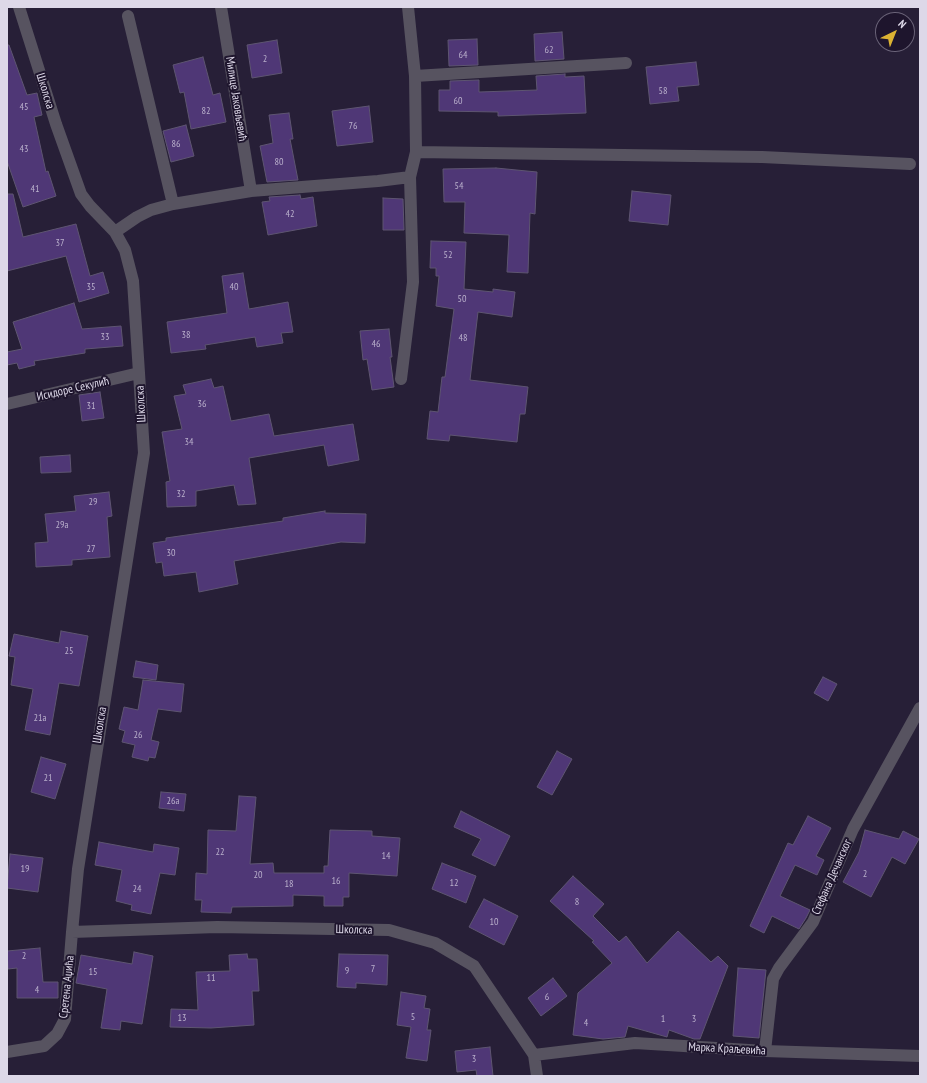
<!DOCTYPE html>
<html>
<head>
<meta charset="utf-8">
<style>
	body { margin:0 }
	#map { position:relative; width:927px; height:1083px; overflow:hidden; background:#271f37; font-family:"PT Sans Narrow",sans-serif }
	canvas { display:block }
	.frame { position:absolute; inset:0; border:8px solid #ddd8e8; pointer-events:none }
	.north { position:absolute; left:875px; top:12px; width:40px; height:40px; box-sizing:border-box; background:#1e152d; border:1px solid #6a6378; border-radius:50%; rotate:43deg; font-size:11px; font-weight:700; line-height:16px; text-align:center; color:#ddd8e8 }
	.north::after { content:''; display:block; margin:auto; width:14px; height:18px; background:#dcb233; clip-path:polygon(50% 0,100% 100%,50% 72%,0 100%) }
</style>
</head>
<body>
<div id="map">
<canvas width="927" height="1083"></canvas>
<div class="frame"></div>
<div class="north">N</div>
</div>
<script>
const c = document.querySelector('canvas').getContext('2d');
c.lineJoin = 'round';
function paint(path, color) { c.fillStyle = color; c.fill(path, 'evenodd'); }
const toPath = rows => new Path2D(rows.map(r => 'M' + r).join(''));
function trace(path, color, width, dash) { c.strokeStyle = color; c.lineWidth = width; c.lineCap = dash ? 'butt' : 'round'; c.setLineDash(dash || []); c.stroke(path); }
function drawText(font, color, halo, rows, align = 'center') {
  c.font = font + ' "PT Sans Narrow",sans-serif'; c.lineWidth = 4; c.setLineDash([]); c.textBaseline = 'middle'; c.strokeStyle = halo; c.fillStyle = color; for (const [text, x, y, turn = 0] of rows) {
    c.save(); c.translate(x, y); c.rotate((+turn || 0) * Math.PI / 180); c.textAlign = isNaN(turn) ? turn : align; if (halo) c.strokeText(text, 0, 0); c.fillText(text, 0, 0); c.restore();
  }
}
const building = toPath([
	[562,32,564,59,535,61,534,34,562,32],
	[477,39,478,65,449,66,448,40,477,39],
	[277,40,282,73,252,78,247,45,277,40],
	[7,45,9,45,27,95,37,93,42,115,34,117,46,172,48,171,56,196,23,207,7,161,7,45],
	[203,57,213,95,220,93,226,122,191,129,184,92,180,93,173,65,203,57],
	[696,62,699,85,677,87,679,101,650,104,646,67,696,62],
	[565,74,565,77,584,76,586,113,498,116,498,112,439,111,439,90,450,90,450,81,479,80,479,92,537,90,536,76,565,74],
	[369,106,373,142,337,146,332,111,369,106],
	[289,113,293,139,290,139,298,180,267,182,260,146,273,143,269,115,289,113],
	[186,125,194,156,171,162,163,131,186,125],
	[496,168,537,172,535,214,530,213,528,273,507,272,509,235,464,233,465,202,444,202,443,169,496,168],
	[632,191,671,195,668,225,629,221,632,191],
	[7,194,13,194,23,237,76,224,90,276,103,272,109,293,79,302,66,256,7,271,7,194],
	[300,195,301,199,313,197,317,226,268,235,262,202,270,201,269,197,300,195],
	[383,198,403,199,404,230,383,230,383,198],
	[431,241,466,242,464,289,493,292,493,289,515,292,512,317,478,312,470,380,528,387,525,414,520,414,517,442,450,435,449,441,427,439,430,411,438,412,442,377,445,377,454,309,436,306,439,276,436,276,436,268,430,268,431,241],
	[243,273,249,309,288,302,293,332,281,333,283,343,257,347,255,337,205,345,206,349,171,353,167,322,227,313,222,276,243,273],
	[74,303,82,329,121,326,123,346,85,349,85,353,34,361,35,365,19,369,17,363,7,365,7,352,22,349,13,322,74,303],
	[389,329,392,357,390,357,394,387,372,390,367,359,363,360,360,331,389,329],
	[211,379,214,388,223,386,231,421,269,414,274,436,353,424,359,460,328,466,324,445,249,458,256,504,238,505,234,485,196,491,196,506,167,507,166,482,170,481,162,432,182,429,174,396,186,394,183,385,211,379],
	[100,392,104,418,82,421,79,395,100,392],
	[70,455,71,472,41,473,40,457,70,455],
	[109,492,112,516,107,517,110,557,72,560,72,565,36,567,35,543,48,542,45,514,76,511,74,496,109,492],
	[325,511,325,513,366,514,365,543,341,542,234,561,238,584,199,592,196,572,164,576,162,562,156,563,153,543,166,541,166,538,283,521,283,518,325,511],
	[61,631,88,636,79,686,59,683,50,735,25,730,33,689,11,685,15,657,9,656,14,634,59,643,61,631],
	[136,661,158,665,156,680,133,677,136,661],
	[823,677,837,684,828,701,814,693,823,677],
	[143,680,184,684,181,712,158,709,151,740,159,742,155,758,149,757,148,761,132,757,135,745,122,742,125,731,119,729,124,707,138,710,143,680],
	[557,751,572,759,552,795,537,787,557,751],
	[41,757,66,764,55,799,31,792,41,757],
	[161,792,186,794,184,811,159,808,161,792],
	[239,796,256,797,250,864,273,863,274,873,324,873,324,866,328,866,330,830,372,831,372,836,400,838,397,876,349,873,349,897,343,897,343,906,324,906,324,896,293,895,293,906,232,907,231,913,201,912,202,900,195,900,196,873,207,874,208,830,236,831,239,796],
	[461,811,510,836,495,866,472,855,481,839,454,827,461,811],
	[808,816,831,828,816,856,824,860,817,875,795,865,780,896,810,910,806,918,799,929,772,916,764,933,750,926,788,843,793,845,808,816],
	[865,830,899,839,903,831,919,839,905,864,892,857,871,897,843,882,859,852,865,830],
	[99,842,153,852,154,844,179,848,175,875,160,873,151,914,131,910,132,905,116,901,122,870,95,865,99,842],
	[10,854,43,858,38,892,7,888,10,854],
	[442,863,476,876,466,903,432,889,442,863],
	[573,876,604,904,593,916,619,942,626,936,647,963,678,931,711,962,718,956,728,966,700,1039,694,1039,669,1030,667,1037,628,1026,625,1037,603,1039,573,1035,578,993,612,963,592,942,594,941,550,901,573,876],
	[484,899,518,916,504,945,469,927,484,899],
	[40,948,43,982,58,982,58,998,17,998,17,968,8,969,7,951,40,948],
	[134,952,153,956,142,1024,121,1021,120,1030,101,1028,107,989,76,983,81,955,132,964,134,952],
	[247,954,248,959,257,959,259,991,252,991,254,1025,211,1028,170,1027,171,1009,198,1010,196,972,230,971,229,955,247,954],
	[339,954,388,955,387,985,356,983,356,988,337,987,339,954],
	[738,968,766,970,759,1038,733,1036,738,968],
	[553,978,567,996,541,1016,528,998,553,978],
	[401,992,426,996,424,1008,430,1009,427,1030,431,1030,427,1061,406,1058,411,1027,397,1025,401,992],
	[490,1047,493,1076,477,1076,476,1070,457,1072,455,1051,490,1047]
]);
paint(building, '#4f3776');
trace(building, '#5e5571', 1);
trace(toPath([
	[19,7,56,124,81,194,90,206,115,232,125,250,133,281,139,373,144,453,78,869,72,932,217,927,389,930,435,943,474,966,534,1055,537,1076],
	[221,7,251,191],
	[128,16,173,204],
	[415,76,626,63],
	[416,152,762,157,910,164],
	[115,232,137,217,151,210,173,204,251,191,378,181,410,177],
	[401,379,413,282,410,177,416,152,415,76,408,7],
	[7,404,139,373],
	[765,1051,773,979,779,968,813,922,853,829,920,708],
	[7,1052,44,1046,57,1034,65,1019,72,932],
	[534,1055,635,1043,765,1051,920,1056]
]), '#575360', 12);
drawText('10px', '#bab0cc', null, [
	["62",549,50],
	["64",463,55],
	["2",265,59],
	["58",663,91],
	["60",458,101],
	["45",24,107],
	["82",206,111],
	["76",353,126],
	["86",176,144],
	["43",24,149],
	["80",279,162],
	["54",459,186],
	["41",35,189],
	["42",290,214],
	["37",60,243],
	["52",448,255],
	["35",91,287],
	["40",234,287],
	["50",462,299],
	["38",186,335],
	["33",105,337],
	["48",463,338],
	["46",376,344],
	["36",202,404],
	["31",91,406],
	["34",189,442],
	["32",181,494],
	["29",93,502],
	["29a",62,525],
	["27",91,549],
	["30",171,553],
	["25",69,651],
	["21a",40,718],
	["26",138,735],
	["21",48,778],
	["26a",173,801],
	["22",220,852],
	["14",386,856],
	["19",25,869],
	["2",865,874],
	["20",258,875],
	["16",336,881],
	["12",454,883],
	["18",289,884],
	["24",137,889],
	["8",577,902],
	["10",494,922],
	["2",24,956],
	["7",373,969],
	["9",347,971],
	["15",93,972],
	["11",211,978],
	["4",37,990],
	["6",547,997],
	["5",413,1017],
	["13",182,1018],
	["1",663,1019],
	["3",694,1019],
	["4",586,1023],
	["3",474,1059]
]);
drawText('12px', '#ddd8e8', '#1e152d', [
	["Школска",45,91,73],
	["Милице Јаковљевић",236,99,81],
	["Исидоре Секулић",73,389,-13],
	["Школска",141,404,-93],
	["Школска",100,725,-81],
	["Стефана Дечанског",832,877,-66],
	["Школска",354,930,1],
	["Сретена Аџића",67,987,-84],
	["Марка Краљевића",727,1049,3]
]);
</script>
</body>
</html>
